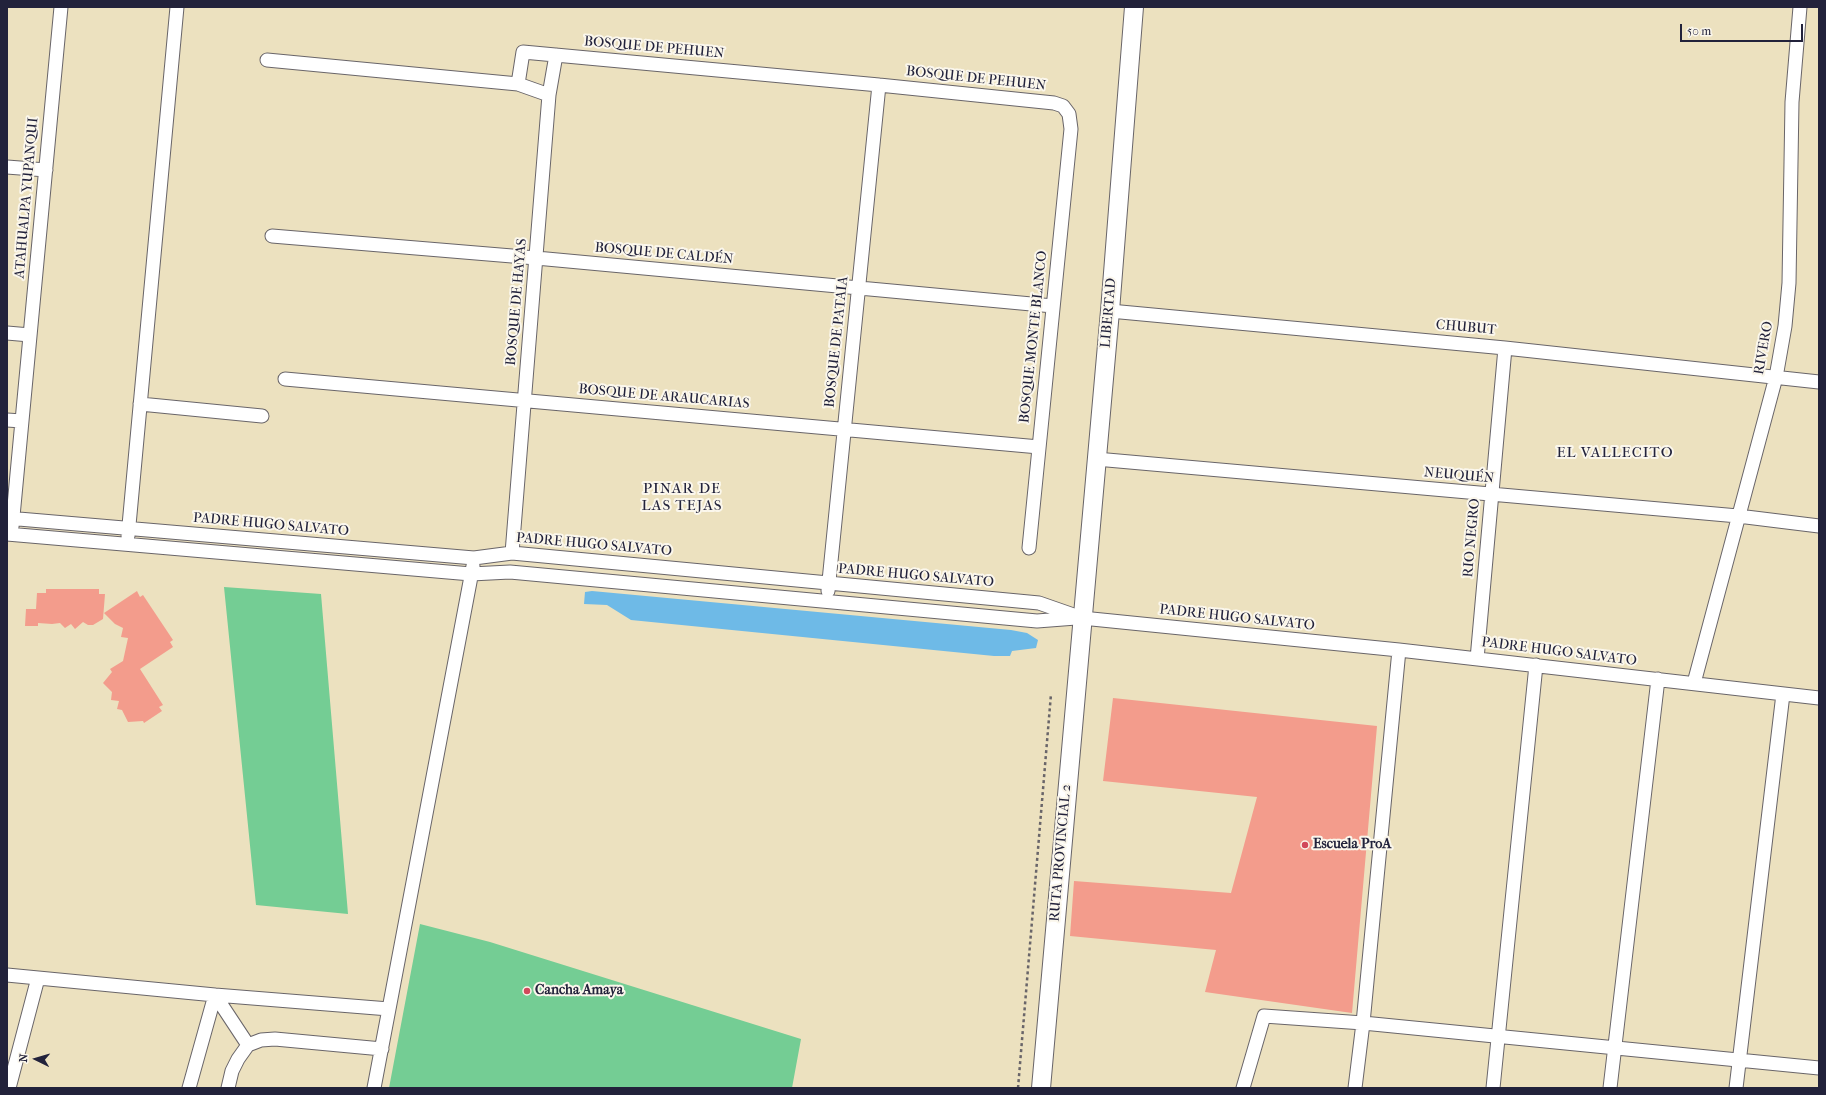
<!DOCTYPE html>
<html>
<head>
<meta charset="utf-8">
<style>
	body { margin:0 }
	#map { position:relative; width:1826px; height:1095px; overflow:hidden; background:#ece1bf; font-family:"IM FELL French Canon",serif }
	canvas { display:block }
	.frame { position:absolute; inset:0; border:8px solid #22223b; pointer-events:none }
	.north { position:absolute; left:16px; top:1039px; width:40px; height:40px; -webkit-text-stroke:3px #fbf7ec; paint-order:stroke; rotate:275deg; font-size:11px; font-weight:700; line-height:16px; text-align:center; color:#22223b }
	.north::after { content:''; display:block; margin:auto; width:14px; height:18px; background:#22223b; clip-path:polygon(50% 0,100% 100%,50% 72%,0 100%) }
	.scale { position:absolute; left:1680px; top:24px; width:123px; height:18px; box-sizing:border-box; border:2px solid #22223b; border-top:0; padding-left:5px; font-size:12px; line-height:14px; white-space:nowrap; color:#22223b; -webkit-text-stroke:3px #fbf7ec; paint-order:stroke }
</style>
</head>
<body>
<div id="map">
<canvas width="1826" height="1095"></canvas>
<div class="frame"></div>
<div class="north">N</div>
<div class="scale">50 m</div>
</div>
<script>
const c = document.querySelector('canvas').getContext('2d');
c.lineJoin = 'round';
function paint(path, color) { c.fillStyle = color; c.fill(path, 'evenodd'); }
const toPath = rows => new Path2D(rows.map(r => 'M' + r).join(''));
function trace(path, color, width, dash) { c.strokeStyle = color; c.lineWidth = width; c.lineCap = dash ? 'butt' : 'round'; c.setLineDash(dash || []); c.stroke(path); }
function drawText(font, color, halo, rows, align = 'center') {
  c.font = font + ' "IM FELL French Canon",serif'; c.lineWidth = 4; c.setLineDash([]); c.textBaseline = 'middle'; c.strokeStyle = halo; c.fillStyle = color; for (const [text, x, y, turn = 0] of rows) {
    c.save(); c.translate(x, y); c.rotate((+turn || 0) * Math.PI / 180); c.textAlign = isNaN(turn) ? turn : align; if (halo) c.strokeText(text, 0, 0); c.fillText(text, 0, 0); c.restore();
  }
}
paint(toPath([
	[224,587,321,594,348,914,256,905],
	[420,924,490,942,801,1039,792,1088,389,1088]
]), '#74cd94');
paint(toPath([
	[592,591,1011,630,1027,633,1038,640,1036,648,1012,651,1010,656,994,656,631,620,607,605,584,604,585,592]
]), '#6ebae7');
paint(toPath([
	[46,589,99,589,99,594,105,594,103,619,93,625,88,625,83,622,75,629,71,624,65,628,60,623,52,624,38,623,38,626,25,626,26,609,36,609,37,593,46,593],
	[137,591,140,597,143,595,173,640,170,642,173,647,140,669,163,705,159,707,162,711,144,723,143,721,128,722,122,710,117,709,119,701,111,700,112,692,103,683,112,672,110,669,123,661,128,638,121,637,123,628,115,624,104,613],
	[1113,698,1377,726,1352,1013,1205,992,1216,950,1070,936,1074,881,1231,893,1257,797,1103,781]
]), '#f39c8c');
const minor = toPath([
	[267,60,518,84,523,52,879,85,1054,103,1063,106,1069,114,1071,129,1029,548],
	[518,84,549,95],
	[7,167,46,170],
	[272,236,536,258,1053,306],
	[1110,311,1505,348,1819,382],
	[7,333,30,335],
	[285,379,1039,447],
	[140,404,262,416],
	[7,420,22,421],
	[1096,459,1738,516,1819,526],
	[7,518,474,558,512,553,1039,603,1082,618,1399,650,1819,698],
	[12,527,61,7],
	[7,534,471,574,510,572,1037,621,1076,618],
	[128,536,177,7],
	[512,553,549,95,556,55],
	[828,591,879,85],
	[1477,659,1505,348],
	[1694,683,1776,377,1785,326,1789,283,1792,102,1800,7],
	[7,975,215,995,248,1045,261,1040,275,1039,382,1049],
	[9,1088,38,978],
	[189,1088,215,995,389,1009],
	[228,1088,232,1071,238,1059,248,1045],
	[374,1088,473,566],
	[1243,1088,1264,1016,1363,1023,1819,1068],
	[1355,1088,1363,1023,1399,650],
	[1493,1088,1536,665],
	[1610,1088,1658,679],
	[1736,1088,1783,694]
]);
const secondary = toPath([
	[1041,1088,1110,311,1134,7]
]);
trace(minor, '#696569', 15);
trace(secondary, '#696569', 20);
trace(toPath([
	[1018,1088,1051,694]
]), '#696569', 2.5, [3, 3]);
trace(minor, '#fff', 13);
trace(secondary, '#fff', 18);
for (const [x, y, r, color] of [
	[1305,845,4,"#d1495b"],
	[527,991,4,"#d1495b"]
]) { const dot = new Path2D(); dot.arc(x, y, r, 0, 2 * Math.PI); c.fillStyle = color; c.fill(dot); trace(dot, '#fbf7ec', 1.5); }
drawText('14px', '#22223b', '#fbf7ec', [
	["BOSQUE DE PEHUEN",654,48,5],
	["BOSQUE DE PEHUEN",976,79,6],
	["ATAHUALPA YUPANQUI",27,198,-85],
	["BOSQUE DE CALDÉN",664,254,5],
	["BOSQUE DE HAYAS",517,302,-85],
	["LIBERTAD",1109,313,-85],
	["CHUBUT",1466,328,5],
	["BOSQUE MONTE BLANCO",1034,337,-84],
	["BOSQUE DE PATAIA",837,342,-84],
	["RIVERO",1764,348,-80],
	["BOSQUE DE ARAUCARIAS",664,397,5],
	["NEUQUÉN",1459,476,5],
	["PADRE HUGO SALVATO",271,525,5],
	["RIO NEGRO",1472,538,-85],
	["PADRE HUGO SALVATO",594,545,5],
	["PADRE HUGO SALVATO",916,576,5],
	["PADRE HUGO SALVATO",1237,618,6],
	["PADRE HUGO SALVATO",1559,652,7],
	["RUTA PROVINCIAL 2",1061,853,-85]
]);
drawText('bold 14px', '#22223b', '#fbf7ec', [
	["Escuela ProA",1313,845],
	["Cancha Amaya",535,991]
], 'left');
c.letterSpacing = '1px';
drawText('15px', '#22223b', '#fbf7ec', [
	["EL VALLECITO",1615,453],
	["PINAR DE",682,489],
	["LAS TEJAS",682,506]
]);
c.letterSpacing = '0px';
</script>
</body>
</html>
